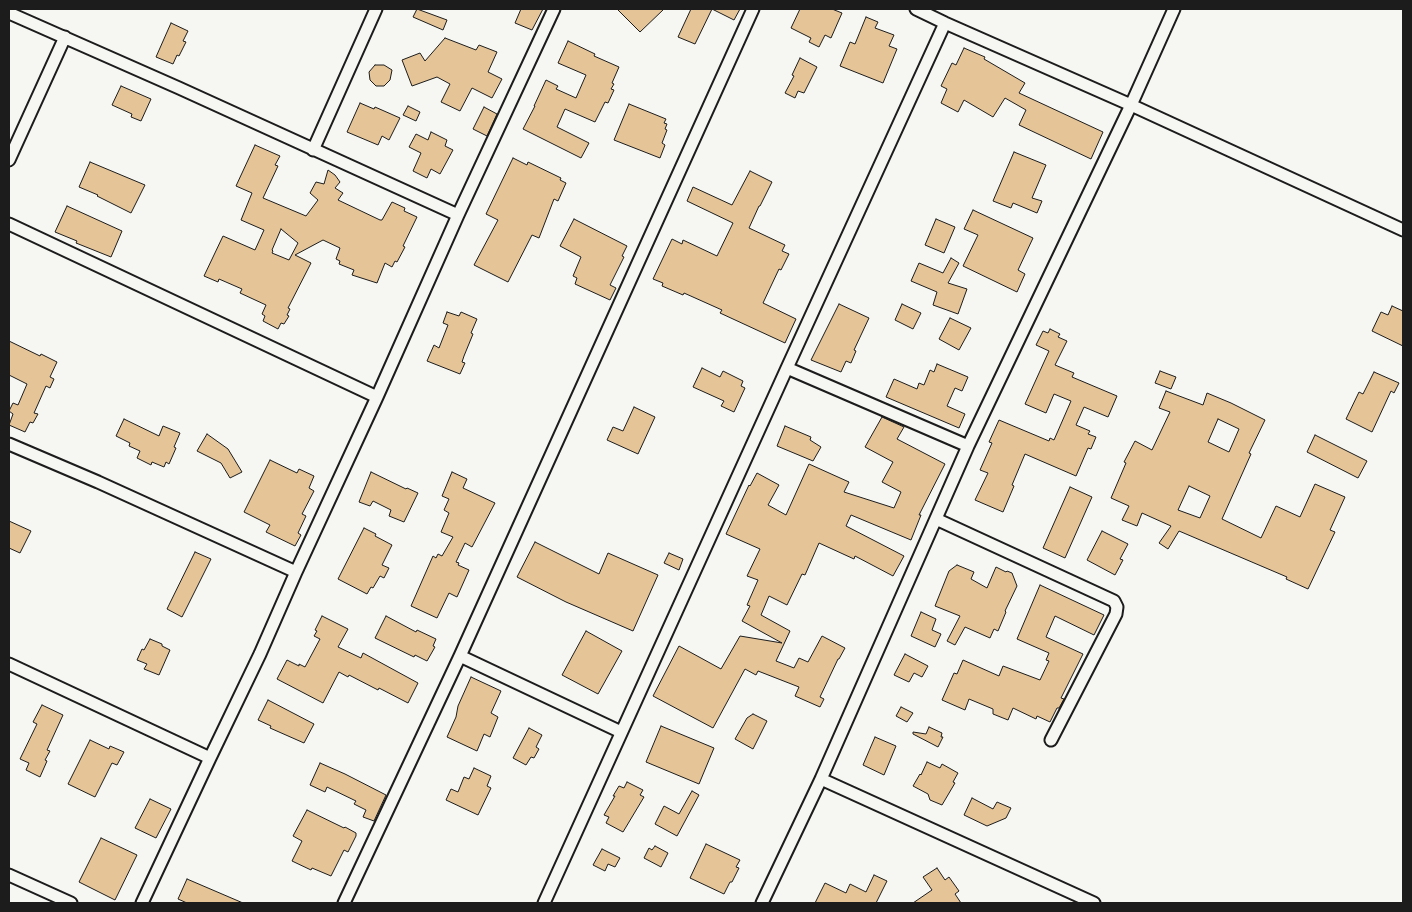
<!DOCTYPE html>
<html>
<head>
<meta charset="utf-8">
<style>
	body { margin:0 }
	#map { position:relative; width:1412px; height:912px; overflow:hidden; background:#f6f6f2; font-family:"Playpen Sans",sans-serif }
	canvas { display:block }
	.frame { position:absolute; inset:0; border:10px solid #1c1c1c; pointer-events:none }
</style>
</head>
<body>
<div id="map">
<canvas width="1412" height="912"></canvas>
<div class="frame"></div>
</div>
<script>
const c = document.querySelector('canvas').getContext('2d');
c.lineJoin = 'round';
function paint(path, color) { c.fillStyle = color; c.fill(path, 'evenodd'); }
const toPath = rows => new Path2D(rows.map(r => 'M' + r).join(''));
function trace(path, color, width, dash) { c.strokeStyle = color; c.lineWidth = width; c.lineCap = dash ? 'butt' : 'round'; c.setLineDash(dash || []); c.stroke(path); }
const building = toPath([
	[417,9,447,20,443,30,413,17,417,9],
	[521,9,543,9,532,30,515,23,521,9],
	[617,9,664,9,640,32,617,9],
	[691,9,740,9,734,20,712,9,695,44,678,37,691,9],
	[800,9,832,9,842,13,831,38,825,35,819,47,809,42,811,38,791,28,800,9],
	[866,17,878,22,875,28,894,35,889,46,897,49,883,83,840,66,850,42,855,44,866,17],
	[171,23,188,31,183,41,186,42,179,56,177,55,173,64,156,57,171,23],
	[445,38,476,50,479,45,497,52,488,72,502,79,492,98,472,88,460,111,441,102,450,84,437,77,412,86,402,60,420,53,425,61,445,38],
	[568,41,595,54,594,56,619,67,612,83,614,84,611,89,614,90,608,103,605,102,595,122,565,109,557,127,589,143,581,158,523,129,535,106,534,106,546,80,558,86,556,89,576,98,586,75,558,63,568,41],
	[964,48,985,57,984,59,1025,83,1019,93,1103,132,1091,159,1019,125,1026,110,1005,98,993,117,964,100,958,112,941,103,947,89,941,86,952,63,956,65,964,48],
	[800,58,817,67,804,93,798,91,795,98,785,93,794,76,792,75,800,58],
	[375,65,384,65,392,70,390,80,384,86,376,86,370,80,369,72,375,65],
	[121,86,151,99,141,121,131,117,132,114,112,105,121,86],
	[360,103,374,109,375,107,400,118,389,140,382,136,378,145,347,132,360,103],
	[629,104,666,119,664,123,667,124,665,129,667,130,662,143,665,145,660,158,614,140,629,104],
	[408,106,420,112,416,121,403,115,408,106],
	[484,107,497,114,487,136,473,129,484,107],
	[431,132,447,140,445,146,453,150,440,174,431,169,427,178,413,171,421,153,409,147,416,134,428,140,431,132],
	[255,145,280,156,275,165,278,166,263,198,306,216,318,200,310,193,316,182,324,184,328,170,335,175,340,182,335,188,343,193,338,200,380,220,382,220,392,202,405,208,404,211,417,217,403,246,405,247,397,262,395,261,392,267,385,263,377,283,352,275,354,270,339,264,340,261,336,259,340,248,323,240,295,255,311,263,288,308,290,309,287,315,289,316,284,324,281,323,278,329,263,321,265,316,262,314,266,305,240,293,242,289,219,279,218,282,204,276,223,236,255,250,264,230,241,220,252,193,236,186,255,145],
	[281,229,298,243,289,260,272,253,273,251,272,250,281,229],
	[1014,152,1046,165,1032,198,1042,201,1037,213,1013,203,1011,208,993,201,1014,152],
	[513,158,527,165,528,162,561,178,560,180,566,183,558,201,554,199,539,238,532,235,508,282,474,265,498,220,486,214,513,158],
	[90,162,145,185,131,213,97,196,98,195,79,187,90,162],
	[750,171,772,182,760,206,759,206,749,228,785,245,782,251,789,254,781,270,779,269,763,303,796,319,785,343,720,313,722,310,684,293,683,295,662,286,663,283,653,279,672,239,682,244,683,240,717,256,733,223,687,201,693,187,732,205,750,171],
	[67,206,122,231,111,257,76,243,77,241,55,232,67,206],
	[973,210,1033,238,1018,270,1025,274,1017,292,963,266,978,235,964,229,973,210],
	[574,219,627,246,622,256,624,257,610,285,616,288,610,300,575,284,577,278,573,276,581,257,560,246,574,219],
	[936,219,955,227,944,253,925,245,936,219],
	[951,258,959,263,948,283,967,289,958,314,933,305,937,292,911,281,919,263,943,273,951,258],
	[839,304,869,318,854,350,856,351,851,363,846,361,841,372,811,360,839,304],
	[902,304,921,313,913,329,895,320,902,304],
	[1392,306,1403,311,1403,346,1372,331,1381,312,1388,315,1392,306],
	[447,312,459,316,461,312,477,319,471,333,473,334,464,356,462,362,465,363,460,374,427,361,434,345,439,348,448,325,443,323,447,312],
	[950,318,971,328,959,350,939,339,950,318],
	[1050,329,1060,334,1058,337,1067,341,1055,365,1074,373,1072,377,1117,396,1108,417,1084,407,1076,425,1090,431,1088,434,1096,437,1091,449,1088,448,1076,476,1025,454,1012,485,1014,486,1003,512,975,500,988,473,980,470,992,443,989,442,999,420,1049,441,1050,438,1054,440,1071,401,1054,394,1046,413,1025,404,1049,351,1036,345,1043,331,1048,333,1050,329],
	[9,341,40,356,41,354,57,362,50,377,54,379,50,388,46,386,34,413,38,414,33,423,30,422,25,432,9,425,13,414,9,411,13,403,18,405,27,384,9,375,9,341],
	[937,364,968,377,962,391,955,388,947,406,965,414,959,428,886,397,894,379,917,389,919,383,924,385,930,370,934,372,937,364],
	[702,368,720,377,723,371,743,381,741,386,745,388,734,412,721,406,724,401,693,387,702,368],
	[1160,371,1176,377,1171,389,1155,383,1160,371],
	[1374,372,1399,383,1394,393,1391,391,1372,432,1346,419,1359,392,1363,394,1374,372],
	[1166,391,1203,405,1207,393,1231,403,1265,420,1249,453,1251,454,1222,519,1261,538,1276,506,1300,517,1315,484,1345,497,1330,530,1335,532,1308,589,1286,579,1287,577,1179,531,1168,549,1159,543,1171,526,1142,513,1137,526,1122,520,1129,506,1111,498,1126,463,1124,462,1135,441,1152,450,1170,412,1159,408,1166,391],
	[1218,419,1239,429,1229,452,1208,442,1218,419],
	[1189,486,1210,496,1200,518,1178,510,1189,486],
	[634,407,655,417,638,454,607,440,613,427,623,431,634,407],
	[882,417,904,427,897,439,945,464,919,515,921,515,911,540,851,515,846,526,904,556,893,576,855,556,854,559,819,543,805,575,802,574,787,605,769,596,761,615,790,631,776,661,794,668,799,658,808,662,822,636,845,648,839,659,838,659,820,697,824,699,820,707,795,696,799,687,758,671,756,675,745,669,713,728,653,696,679,646,721,669,740,636,782,643,742,621,750,606,747,605,758,580,747,576,760,549,726,534,749,485,750,486,757,473,779,485,768,505,786,515,809,464,849,482,844,492,894,508,901,492,882,482,893,462,865,447,882,417],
	[124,419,159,436,163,426,180,433,174,447,176,448,169,464,166,462,164,467,152,462,151,465,137,458,140,451,129,446,130,443,116,436,124,419],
	[785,426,811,437,810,440,821,447,813,461,777,446,785,426],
	[207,434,228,449,242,472,230,478,221,463,197,451,207,434],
	[1315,435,1367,461,1358,478,1307,452,1315,435],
	[270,460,297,473,299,469,314,476,309,488,314,491,302,514,306,516,298,533,301,535,295,546,266,532,270,525,244,512,270,460],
	[371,472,406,489,407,488,418,493,404,522,389,516,391,510,373,501,370,506,359,502,371,472],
	[452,472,467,479,463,488,495,503,472,547,465,543,456,562,459,563,458,565,469,570,457,597,449,593,437,618,411,606,433,556,436,558,438,554,442,556,453,537,441,532,449,513,444,510,449,499,442,496,452,472],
	[1070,487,1092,497,1065,558,1043,548,1070,487],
	[9,521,31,531,20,553,9,548,9,521],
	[364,528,376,534,375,536,392,545,382,565,389,568,384,578,380,576,373,588,371,587,367,594,338,579,364,528],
	[1102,531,1128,544,1120,559,1123,560,1115,575,1087,560,1102,531],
	[535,542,599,574,608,553,658,575,633,631,566,602,517,577,535,542],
	[195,552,211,559,182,617,167,609,195,552],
	[669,553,683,559,679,570,664,563,669,553],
	[957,565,974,572,971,579,987,588,996,567,1006,572,1007,571,1012,573,1017,586,1005,611,1006,612,998,631,994,629,990,638,965,627,955,645,947,641,960,616,935,606,949,571,957,565],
	[1040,585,1104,615,1094,635,1055,616,1046,637,1083,654,1061,698,1064,699,1059,708,1057,708,1050,722,1037,716,1036,719,1013,708,1008,720,993,714,993,709,969,699,965,710,942,700,954,673,957,674,963,660,999,676,1003,666,1040,680,1049,661,1046,660,1049,653,1017,639,1040,585],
	[921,612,936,619,932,630,941,634,935,647,911,636,921,612],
	[322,616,348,629,338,647,361,658,363,653,418,683,408,703,379,688,378,690,349,675,348,677,339,672,323,703,277,679,287,660,299,666,299,664,305,667,320,639,314,636,317,631,315,630,322,616],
	[386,616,416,632,417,630,436,639,433,646,435,647,427,661,415,655,414,657,375,638,386,616],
	[586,631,622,651,598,694,562,675,586,631],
	[150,639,162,644,162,646,170,650,159,675,144,669,147,664,137,660,142,649,144,650,150,639],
	[905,654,928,666,922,677,914,673,909,682,894,675,905,654],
	[471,677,501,691,491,713,498,717,490,737,484,734,477,751,447,737,456,717,458,706,471,677],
	[268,700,314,724,304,743,270,728,271,726,258,720,268,700],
	[42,705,63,715,47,750,50,751,45,760,47,761,40,777,26,770,29,763,20,759,37,724,33,722,42,705],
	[901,707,913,713,907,722,896,716,901,707],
	[753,714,767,721,753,749,735,739,747,718,753,714],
	[661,726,714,748,699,784,646,762,661,726],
	[929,727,942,733,941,737,943,737,938,747,913,734,913,732,926,734,929,727],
	[529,728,542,735,536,747,539,749,534,758,531,757,526,765,513,758,529,728],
	[875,737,896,746,884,775,863,765,875,737],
	[90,740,109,749,110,746,124,752,117,765,112,763,95,797,68,784,90,740],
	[927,762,940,768,942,764,958,773,953,782,955,783,942,805,930,800,928,794,913,786,920,774,921,775,927,762],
	[320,763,345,774,386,795,374,821,363,817,366,810,354,804,356,801,327,787,325,792,310,785,320,763],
	[474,768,491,776,487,786,491,788,478,815,446,800,451,789,458,792,464,777,469,779,474,768],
	[627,782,643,790,640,795,644,797,623,832,606,823,609,817,604,815,615,796,613,796,619,786,624,788,627,782],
	[692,791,699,795,677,836,655,824,664,806,679,814,692,791],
	[972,798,993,809,997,802,1011,808,1006,818,987,826,964,815,972,798],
	[150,799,171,809,156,838,135,828,150,799],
	[307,810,344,828,345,827,356,833,356,836,348,852,344,850,331,876,312,868,311,870,292,861,302,841,293,836,307,810],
	[101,838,137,855,115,900,79,882,101,838],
	[706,844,740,860,736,867,739,868,732,882,730,882,724,894,690,878,706,844],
	[655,846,668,853,661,867,644,858,649,848,652,850,655,846],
	[602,849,620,858,615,867,608,864,605,871,593,865,602,849],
	[937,868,945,880,949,877,959,891,955,894,961,903,913,903,932,890,923,877,937,868],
	[874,875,887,881,876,903,815,903,825,883,846,893,850,884,866,892,874,875],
	[187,879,243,903,187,903,178,899,187,879]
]);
paint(building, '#e5c497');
trace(building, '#1c1c1c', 1);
const street = toPath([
	[916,9,945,23,1131,105,1403,230],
	[9,13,179,88,458,215],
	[313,150,376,9],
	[9,160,65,37],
	[9,224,377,397],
	[787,368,968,446],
	[9,444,98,482,296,572],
	[936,519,1114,601,1117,607,1116,614,1051,740],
	[460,656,621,732],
	[9,664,210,758],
	[821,779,1094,903],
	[9,875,71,903],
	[142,903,210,758,260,654,296,572,377,397,458,215,554,9],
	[344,903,460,656,753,9],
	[544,903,787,368,945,23],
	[762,903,821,779,968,446,1131,105,1174,9]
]);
trace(street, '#1c1c1c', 15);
trace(street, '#f6f6f2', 11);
</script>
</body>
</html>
